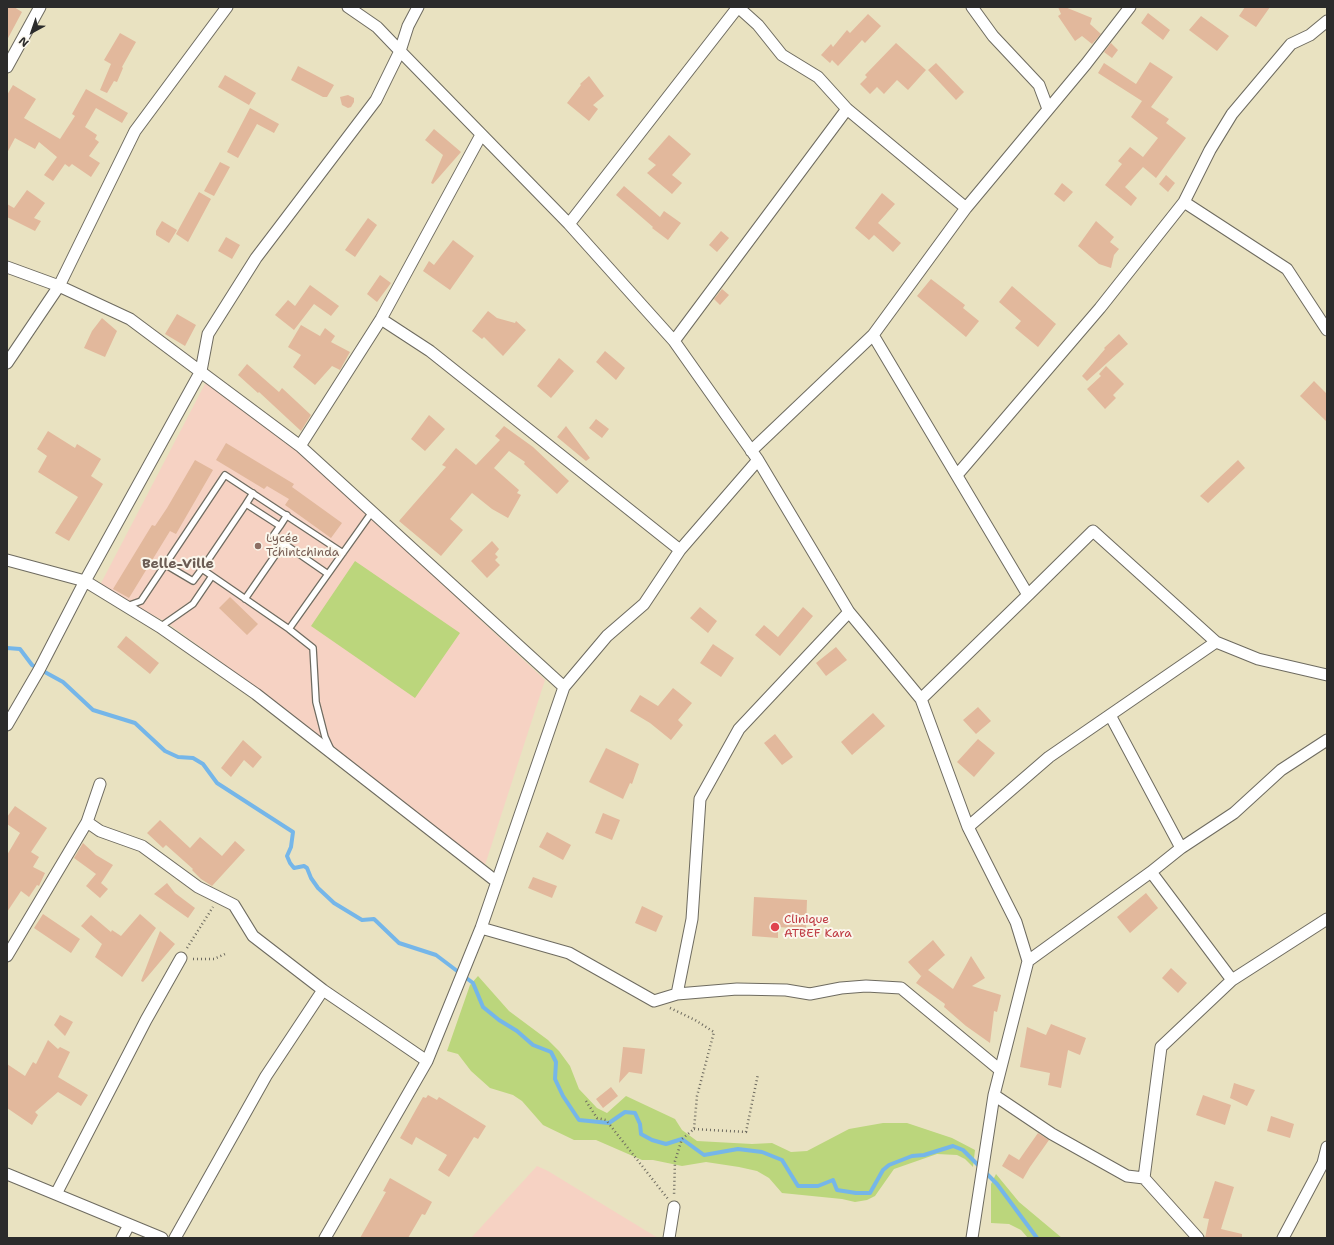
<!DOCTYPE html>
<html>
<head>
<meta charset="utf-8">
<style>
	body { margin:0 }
	#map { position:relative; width:1334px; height:1245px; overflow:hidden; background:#e9e2c1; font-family:"Shantell Sans",sans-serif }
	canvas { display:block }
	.frame { position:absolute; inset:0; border:8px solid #2b2b2b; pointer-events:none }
	.north { position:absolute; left:12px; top:12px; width:40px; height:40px; -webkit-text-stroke:3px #fbf7ec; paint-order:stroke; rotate:220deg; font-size:11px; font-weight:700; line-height:16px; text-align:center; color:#2b2b2b }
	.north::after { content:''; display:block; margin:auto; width:14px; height:18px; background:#2b2b2b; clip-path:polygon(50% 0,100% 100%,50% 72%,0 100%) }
</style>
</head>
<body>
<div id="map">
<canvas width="1334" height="1245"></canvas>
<div class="frame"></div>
<div class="north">N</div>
</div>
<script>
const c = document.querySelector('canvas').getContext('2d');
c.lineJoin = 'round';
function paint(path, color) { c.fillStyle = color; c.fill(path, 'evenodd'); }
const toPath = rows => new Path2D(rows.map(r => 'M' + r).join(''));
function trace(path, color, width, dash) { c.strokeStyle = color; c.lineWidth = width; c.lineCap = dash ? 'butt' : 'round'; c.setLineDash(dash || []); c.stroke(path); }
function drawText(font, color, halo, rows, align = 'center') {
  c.font = font + ' "Shantell Sans",sans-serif'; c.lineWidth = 4; c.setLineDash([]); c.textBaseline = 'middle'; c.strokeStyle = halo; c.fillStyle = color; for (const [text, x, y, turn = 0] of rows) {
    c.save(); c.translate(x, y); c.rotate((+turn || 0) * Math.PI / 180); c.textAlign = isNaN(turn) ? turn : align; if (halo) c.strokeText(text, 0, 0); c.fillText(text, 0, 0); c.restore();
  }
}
paint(toPath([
	[207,380,295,447,545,680,485,865,221,662,166,622,99,587],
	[537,1166,548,1171,658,1238,471,1238]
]), '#f6d2c3');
paint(toPath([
	[355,561,460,633,415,698,311,626],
	[478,976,509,1011,548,1040,559,1051,570,1066,579,1089,597,1108,607,1113,626,1096,675,1119,682,1130,697,1141,752,1144,772,1143,791,1152,807,1151,849,1129,883,1123,907,1123,952,1138,975,1150,973,1167,965,1159,957,1155,937,1154,894,1169,875,1196,867,1200,855,1202,842,1199,782,1193,769,1178,757,1171,739,1167,706,1162,682,1166,653,1160,642,1160,596,1140,574,1140,543,1125,522,1101,513,1095,490,1088,471,1071,458,1054,447,1051,470,985],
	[996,1174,1019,1202,1062,1238,1028,1238,1021,1230,1009,1224,991,1223,991,1184]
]), '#bbd67c');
trace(toPath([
	[7,648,20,649,32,665,63,682,93,710,135,723,165,751,178,757,193,758,203,764,217,783,293,832,291,847,287,856,290,863,294,868,304,866,307,868,311,878,318,888,334,903,362,920,374,919,399,943,436,955,473,983,483,1007,499,1020,517,1031,533,1045,551,1052,556,1062,555,1079,563,1096,579,1120,609,1123,625,1112,635,1113,640,1124,641,1134,652,1140,666,1144,682,1139,704,1155,738,1149,762,1152,782,1160,798,1186,818,1186,833,1180,837,1190,856,1193,870,1193,883,1170,889,1165,912,1156,924,1155,953,1146,963,1150,997,1184,1037,1238]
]), '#75b6e9', 4);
paint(toPath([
	[7,7,14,7,22,12,7,40],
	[1058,7,1065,7,1092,18,1090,24,1101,34,1092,44,1082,36,1075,41,1058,16,1061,14],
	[1245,7,1270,7,1256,27,1239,16],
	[1148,13,1170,30,1163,40,1141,23],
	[868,14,881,26,865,43,862,40,838,66,832,60,830,63,821,55,831,44,833,47,847,30,850,33],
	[1201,16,1229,36,1217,51,1189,30],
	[120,33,136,42,122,67,123,68,117,82,114,81,107,93,100,90,111,64,104,60],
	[896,43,926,70,908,90,897,80,884,94,877,87,870,94,860,84,867,77,865,75],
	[1111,43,1118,50,1112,58,1104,52],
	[1150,62,1173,77,1151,107,1169,119,1166,123,1186,138,1156,178,1143,167,1125,187,1137,198,1131,206,1105,185,1122,164,1118,161,1130,147,1143,157,1158,138,1131,117,1142,101,1098,73,1104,63,1136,84],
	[936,63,964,92,956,100,928,70],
	[298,66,334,85,327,97,323,97,291,80],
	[225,75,256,93,249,105,218,87],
	[589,76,604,96,593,105,598,109,589,121,567,103,581,85,580,84],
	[13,85,36,99,24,118,60,139,75,116,72,114,86,89,128,113,122,123,96,108,85,127,97,135,95,139,99,142,89,156,100,163,91,177,72,164,69,167,65,164,53,181,44,175,57,157,39,142,35,149,15,138,7,153,7,95],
	[348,95,354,98,354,102,351,107,348,108,342,105,340,97],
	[250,108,279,124,274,133,257,124,238,158,227,152],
	[434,129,461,152,433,184,431,183,443,155,425,140],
	[669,135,691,154,672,175,682,183,672,194,647,173,656,165,648,159],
	[220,162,230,167,214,196,204,191],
	[1166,175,1175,183,1168,192,1159,184],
	[1062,183,1073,192,1064,202,1054,194],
	[624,186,660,217,664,211,681,223,668,240,652,228,653,227,616,195],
	[27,190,45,203,34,218,41,221,35,231,7,217,7,204,14,208],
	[199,192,211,199,188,242,176,234],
	[882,193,895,204,878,223,901,243,893,252,874,235,869,240,855,228],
	[368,218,377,225,355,257,345,250],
	[162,221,177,230,169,243,156,235,156,231],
	[1096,221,1114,237,1110,242,1119,249,1114,255,1111,268,1099,264,1078,246],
	[721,231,729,238,717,252,709,245],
	[226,237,240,245,232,259,218,251],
	[453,240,474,256,450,290,423,271,429,261,434,265],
	[380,275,391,283,377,302,367,294],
	[931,279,965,305,963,308,979,321,966,337,917,296],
	[310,285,339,306,331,316,314,304,294,330,275,315,288,300,295,306],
	[1012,286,1056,324,1038,347,1015,328,1021,321,999,302],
	[722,289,729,295,720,305,714,299],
	[488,311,497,318,515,323,516,321,526,330,503,356,484,337,482,339,472,331],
	[177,314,196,325,185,346,165,334],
	[102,318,117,331,105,357,84,348,92,331],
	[301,325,320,336,325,328,335,336,331,342,350,352,340,370,332,366,315,385,293,367,301,355,288,347],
	[1119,334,1128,344,1087,381,1082,376,1105,349,1104,348],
	[605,351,625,368,616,380,596,362],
	[559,358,574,371,551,398,537,386],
	[247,364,279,392,282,388,311,415,301,431,259,392,258,393,238,375],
	[1106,366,1124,384,1113,395,1116,398,1105,409,1087,389,1101,376,1099,374],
	[1314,381,1327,394,1327,422,1300,396],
	[429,415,445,429,425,451,411,439],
	[596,419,609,429,602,438,589,428],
	[504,426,533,447,569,481,557,494,524,464,525,462,509,451,494,468,519,490,517,493,521,495,508,518,492,509,472,493,450,519,463,530,441,556,399,521,446,467,442,465,456,448,476,465,500,440,495,436],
	[566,426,590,458,586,461,557,437],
	[48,431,75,448,77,444,101,459,91,476,103,484,69,541,55,533,78,497,38,472,47,456,37,449],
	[226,443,294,484,292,487,342,523,331,538,285,505,289,499,267,486,264,489,216,460],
	[195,460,213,470,176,534,170,531,129,598,113,589,152,525,155,526,167,508],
	[1238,460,1245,468,1208,503,1200,496],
	[492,541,499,549,495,554,498,557,495,560,500,565,487,578,471,561],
	[230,597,258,624,247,635,219,608],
	[700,607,717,621,708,633,690,618],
	[803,607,813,616,780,656,755,635,764,625,778,637],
	[126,636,159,663,150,674,117,647],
	[713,644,734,658,721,677,700,663],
	[836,647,847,660,826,676,816,663],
	[673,688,692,703,678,720,683,725,671,740,650,723,630,711,640,695,658,706],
	[978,707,991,721,976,734,963,720],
	[873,713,885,726,852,755,841,742],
	[775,734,793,757,782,765,764,743],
	[978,739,995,753,974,777,957,762],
	[243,740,262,757,253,768,244,760,231,777,221,768],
	[606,748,639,764,632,784,630,783,623,799,589,782],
	[15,806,47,828,31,852,39,857,33,867,45,873,39,886,37,885,29,897,21,891,7,912,7,855,20,833,7,824,7,817],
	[603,813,620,820,612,840,595,833],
	[160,820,190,848,200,837,222,856,235,841,245,850,212,886,201,879,192,870,193,869,166,845,163,848,147,833],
	[547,832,571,845,563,860,539,847],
	[83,843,96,855,113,865,101,883,108,889,100,898,86,886,96,874,74,858],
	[533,877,557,886,552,898,528,888],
	[167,883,175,893,195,908,188,918,154,894],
	[1146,893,1158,908,1130,933,1117,917],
	[754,897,807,900,806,929,778,927,778,938,752,936],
	[642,906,663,916,656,932,635,923],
	[43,914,80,939,71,953,34,928],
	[140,914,156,928,122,977,95,957,102,944,81,926,91,915,111,932,112,930,121,936],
	[160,931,175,944,143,982,141,981],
	[933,940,945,955,928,970,953,989,971,956,985,978,972,986,1001,995,997,1012,994,1011,990,1043,966,1026,944,1007,945,1004,916,983,922,975,921,976,908,962],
	[1171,968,1187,983,1178,993,1162,978],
	[60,1015,73,1022,65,1036,54,1025],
	[1051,1024,1086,1038,1080,1055,1068,1050,1061,1088,1048,1085,1050,1073,1020,1067,1027,1027,1046,1035],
	[48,1040,58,1049,60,1047,70,1052,58,1077,88,1095,81,1106,58,1092,35,1112,38,1115,32,1125,7,1108,7,1064,25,1076,33,1062,36,1064],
	[623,1047,645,1049,642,1074,629,1072,619,1083],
	[1234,1083,1255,1090,1247,1106,1230,1098],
	[611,1087,618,1096,603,1108,596,1099],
	[428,1095,437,1100,439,1097,486,1126,478,1139,474,1137,449,1177,438,1170,447,1155,416,1137,412,1145,400,1138,423,1097,426,1098],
	[1203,1095,1231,1105,1225,1125,1196,1115],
	[1271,1116,1294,1124,1290,1138,1267,1131],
	[1038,1133,1049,1140,1030,1167,1023,1179,1002,1166,1009,1154,1019,1160],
	[390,1178,432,1202,425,1215,422,1214,408,1238,360,1238,386,1192,383,1191],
	[1215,1181,1234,1187,1221,1229,1242,1234,1242,1238,1205,1238,1209,1219,1203,1218]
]), '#e2b89c');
const lane = toPath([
	[246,504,253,493],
	[280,526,287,515],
	[166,565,193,581,202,569],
	[328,574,273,536,280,526,246,504,202,569,289,629,313,648,316,702,325,737,331,750],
	[245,599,283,544],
	[127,606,141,601,225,475,343,553],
	[160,627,193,604,212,576],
	[289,629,372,512]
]);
const street = toPath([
	[418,7,408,26,400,51,569,224,674,341,758,460,849,612,921,699,968,827,1016,922,1028,961,994,1095,972,1238],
	[738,7,758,25,782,55,818,77,847,109,966,208],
	[972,7,993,36,1039,85,1048,109],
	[7,67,40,7],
	[1184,202,1287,269,1327,330],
	[569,224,738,7],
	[7,267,59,286,130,319,300,446,564,687,481,928,427,1061,325,1238],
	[381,319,430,351,680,550],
	[873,335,1028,595,921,699],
	[674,341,847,109],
	[7,363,59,286,135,131,227,7],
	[300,446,381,319,481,135],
	[751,451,873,335,966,208,1086,64,1130,7],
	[957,475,1100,308,1184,202,1210,150,1232,114,1291,44,1310,35,1327,21],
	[7,560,85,581,160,627,256,694,497,882],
	[1028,595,1093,531,1216,642],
	[564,687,607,636,644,604,680,550,758,460],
	[1110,715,1181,848],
	[7,725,39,670,85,581,201,371,208,334,256,258,376,100,400,51,377,27,348,7],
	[87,822,100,831,142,846,198,887,234,905,253,936,323,990,427,1061],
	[968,827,1049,757,1216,642,1258,659,1327,675],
	[1151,872,1232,980],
	[481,928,569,953,654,1001,677,994,692,919,700,799,739,729,849,612],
	[7,956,87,822,100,784],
	[1028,961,1151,872,1181,848,1234,813,1281,770,1327,740],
	[677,994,737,989,786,990,810,994,841,988,866,986,901,988,1000,1070],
	[994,1095,1052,1134,1127,1176,1144,1178,1198,1238],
	[7,1174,162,1238],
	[1144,1178,1161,1047,1232,980,1327,919],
	[56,1194,146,1020,181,958],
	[122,1238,129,1225],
	[175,1238,266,1076,323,990],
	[669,1238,674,1207],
	[1283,1238,1323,1163,1327,1147]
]);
trace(lane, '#6e6b60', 8);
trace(street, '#6e6b60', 13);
trace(toPath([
	[187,948,213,907],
	[193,959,214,959,225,954],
	[670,1008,695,1020,714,1032,697,1096,694,1129,682,1139,675,1161,674,1196],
	[586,1101,597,1118,606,1120,668,1199],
	[694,1129,746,1132,758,1074]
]), '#6e6b60', 2.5, [1, 3]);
trace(lane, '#fff', 5.5);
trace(street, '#fff', 11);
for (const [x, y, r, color] of [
	[258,546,4,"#8d6e63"],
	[775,927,5,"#e0444e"]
]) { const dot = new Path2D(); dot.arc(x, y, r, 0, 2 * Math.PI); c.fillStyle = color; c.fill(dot); trace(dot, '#fbf7ec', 1.5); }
drawText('12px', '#785e54', '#fbf7ec', [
	["Lycée",266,539],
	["Tchintchinda",266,553]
], 'left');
drawText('12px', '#be3a42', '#fbf7ec', [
	["Clinique",784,920],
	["ATBEF Kara",784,934]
], 'left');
drawText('bold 14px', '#6b5c53', '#fbf7ec', [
	["Belle-Ville",178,564]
]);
</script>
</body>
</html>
